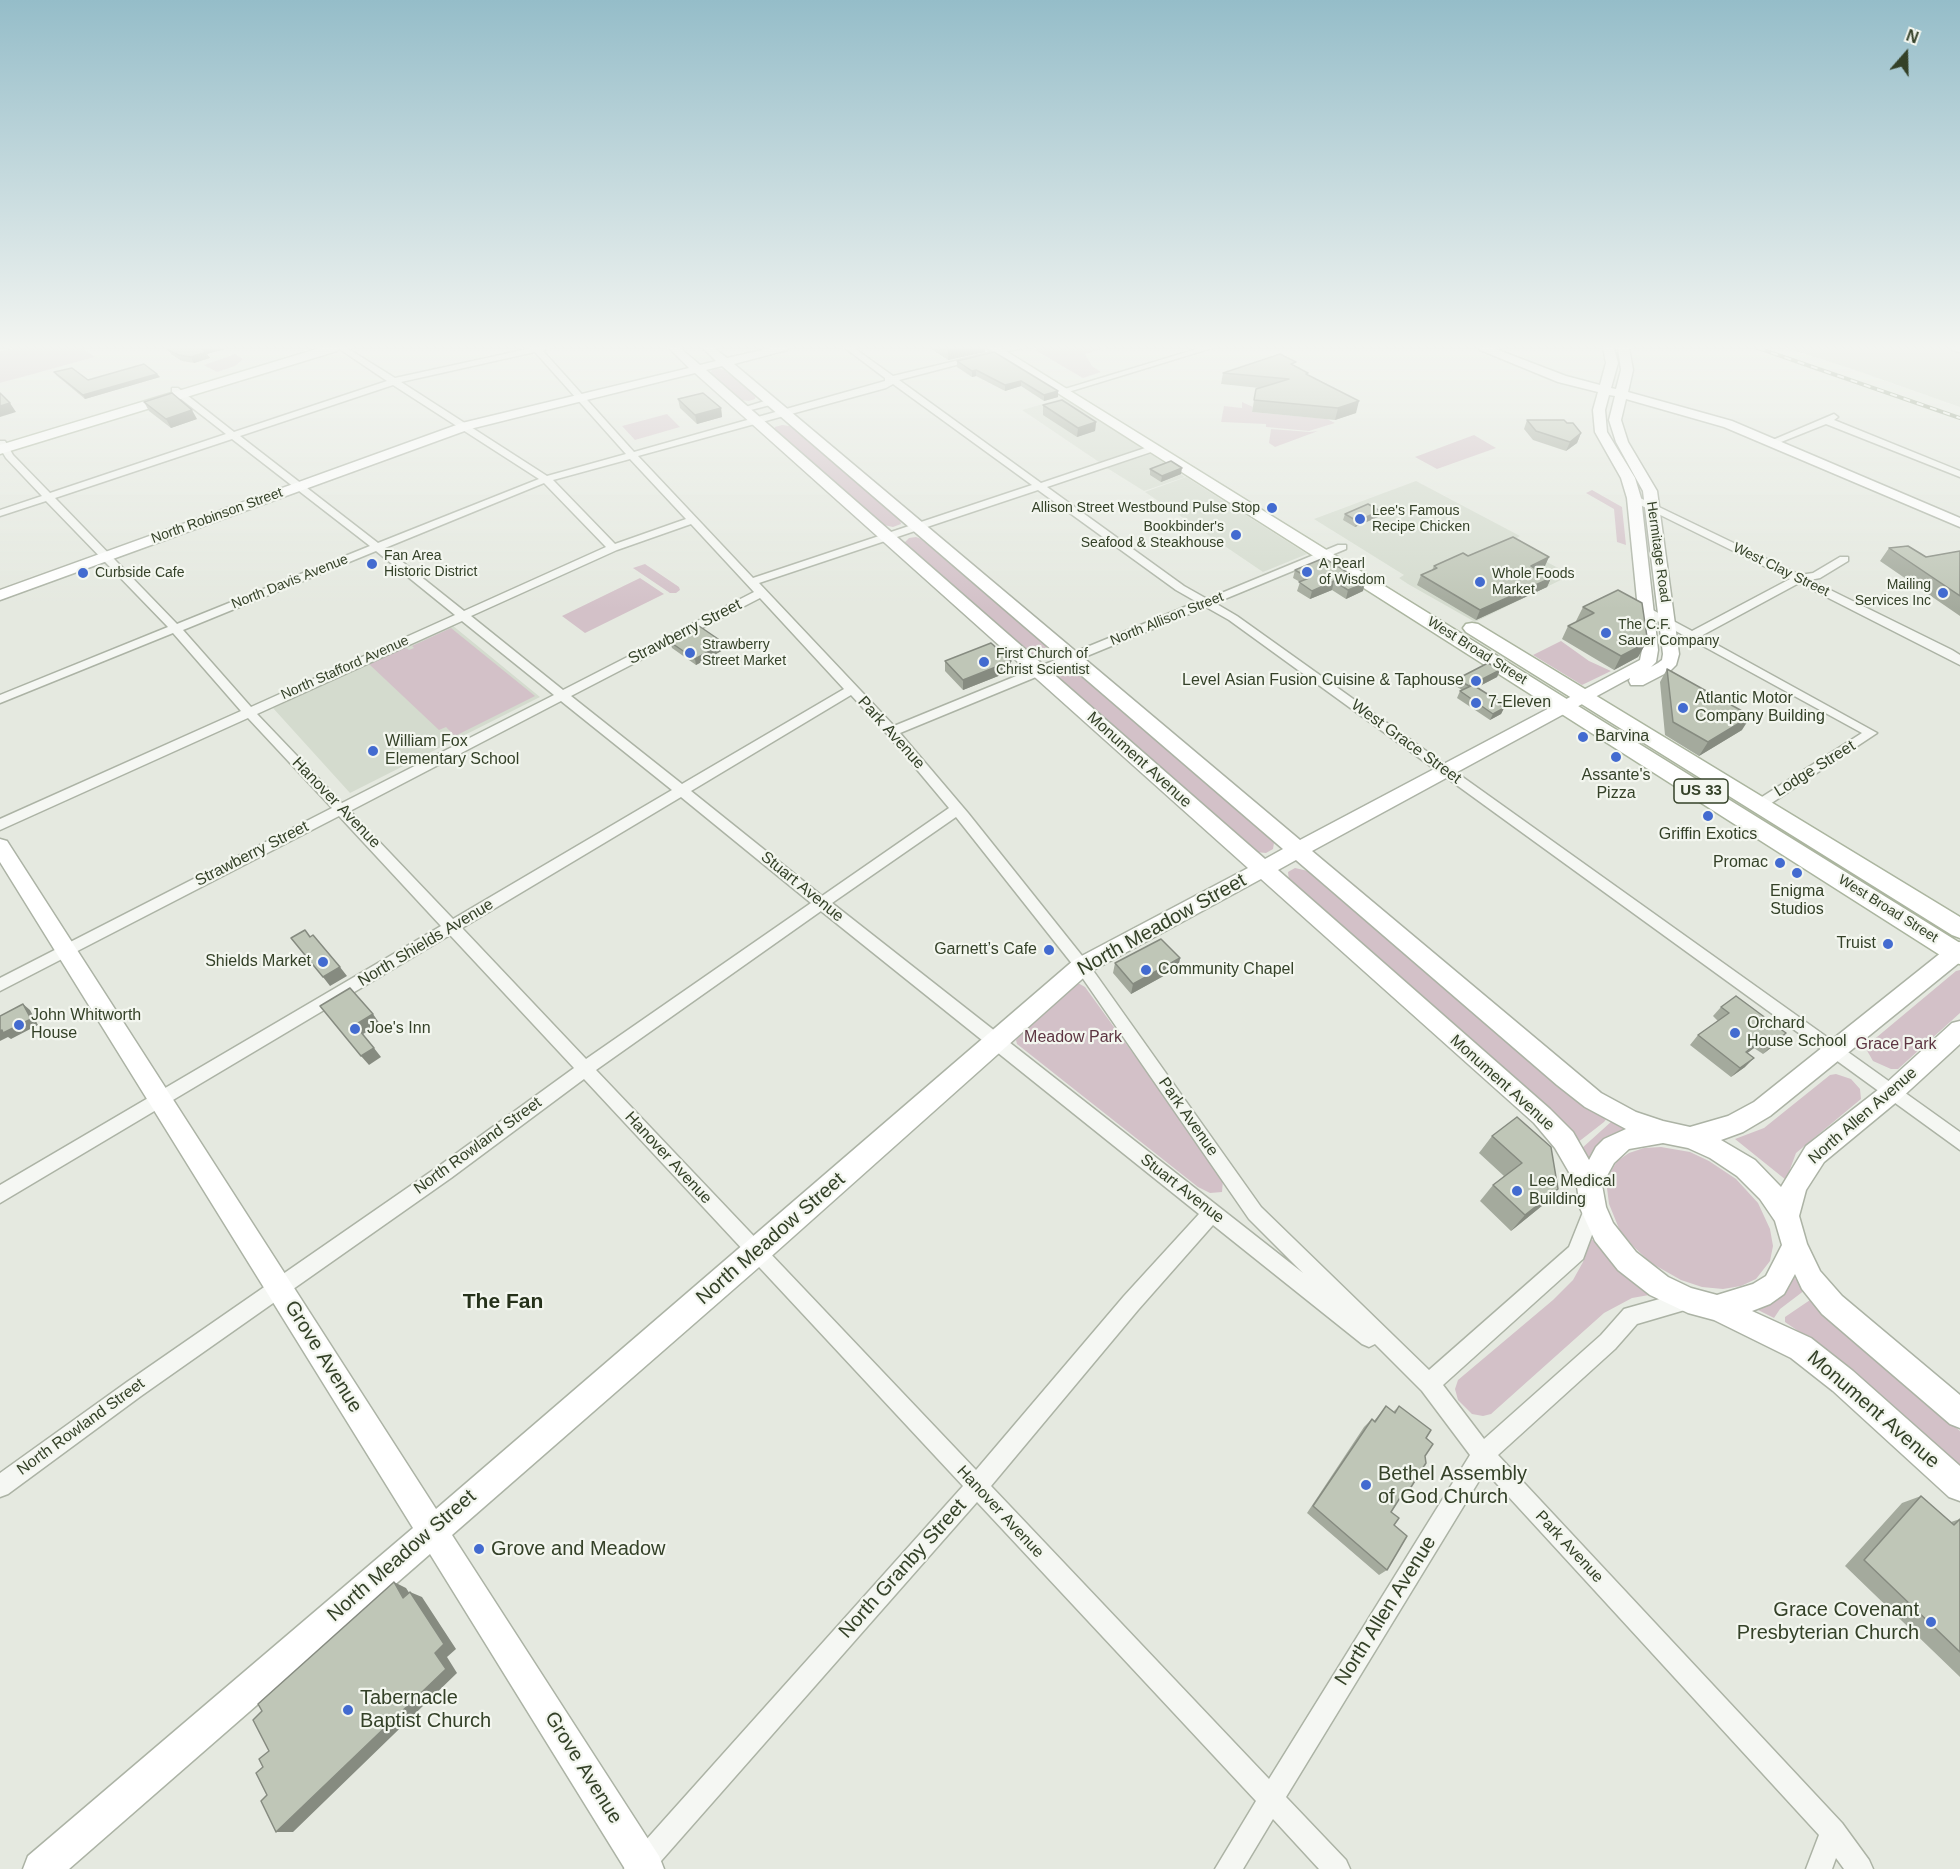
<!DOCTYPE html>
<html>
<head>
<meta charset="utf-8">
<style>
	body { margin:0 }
	#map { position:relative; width:1960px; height:1869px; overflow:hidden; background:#e5e9e0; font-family:Helvetica,sans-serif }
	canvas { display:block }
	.north { position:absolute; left:1876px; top:24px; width:60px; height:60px; -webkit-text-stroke:4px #f3f6ef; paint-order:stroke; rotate:20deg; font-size:16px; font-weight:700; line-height:24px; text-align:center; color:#344128 }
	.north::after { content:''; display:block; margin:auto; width:21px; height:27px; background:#344128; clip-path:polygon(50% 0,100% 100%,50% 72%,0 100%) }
</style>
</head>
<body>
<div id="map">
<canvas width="1960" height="1869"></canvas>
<div class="north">N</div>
</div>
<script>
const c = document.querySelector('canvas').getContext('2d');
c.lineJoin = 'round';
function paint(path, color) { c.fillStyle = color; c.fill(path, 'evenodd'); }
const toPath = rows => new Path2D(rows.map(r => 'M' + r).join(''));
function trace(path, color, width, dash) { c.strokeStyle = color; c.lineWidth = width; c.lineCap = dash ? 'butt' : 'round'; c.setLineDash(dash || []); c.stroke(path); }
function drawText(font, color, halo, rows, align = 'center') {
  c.font = font + ' Helvetica,sans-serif'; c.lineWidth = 4.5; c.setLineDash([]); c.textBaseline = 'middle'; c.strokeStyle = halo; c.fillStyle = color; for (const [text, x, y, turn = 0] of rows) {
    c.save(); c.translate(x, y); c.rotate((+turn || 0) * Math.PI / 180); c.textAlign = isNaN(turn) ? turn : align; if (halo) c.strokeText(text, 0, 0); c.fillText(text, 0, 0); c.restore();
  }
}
paint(toPath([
	[1786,348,1960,348,1960,407,1852,369],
	[1067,397,1140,444,1141,448,1099,462,1022,410],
	[1151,454,1185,477,1144,491,1107,468],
	[1186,477,1307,554,1263,572,1145,492],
	[1416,481,1520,536,1510,542,1571,575,1475,622,1408,584,1399,578,1404,575,1314,519],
	[452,625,540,697,350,793,273,708]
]), '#d4dbce');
paint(toPath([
	[14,348,82,348,95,357,0,383,0,351],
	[1038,348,1106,348,1085,354,1092,366,1101,372,1083,378,1033,349],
	[235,354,243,359,235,366,217,372,204,365],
	[717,368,725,370,756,396,755,399,749,401,741,400,710,373,712,370],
	[1242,402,1253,407,1252,412,1327,419,1335,423,1309,431,1266,427,1266,424,1221,422,1224,406,1242,408],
	[667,414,680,427,635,440,622,426],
	[782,425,790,426,900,520,901,524,893,527,884,525,775,430,775,427],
	[1271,429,1310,432,1318,431,1275,447,1269,443],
	[1474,435,1496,448,1437,469,1415,457],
	[1592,490,1622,507,1626,545,1617,542,1614,509,1586,493],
	[916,537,921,539,1050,649,1050,656,1039,659,1032,656,904,543,909,538],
	[645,564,679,587,680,590,676,593,670,593,633,568],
	[640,578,664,594,585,633,562,616],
	[451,628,535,696,455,736,446,727,439,730,369,664,405,647,409,650,414,648,412,646],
	[1561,641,1589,661,1611,671,1582,685,1533,655],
	[1067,671,1078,674,1271,839,1274,843,1273,849,1266,853,1256,852,1061,681,1059,676],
	[1295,868,1308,871,1570,1096,1607,1118,1604,1122,1577,1143,1289,881,1288,872],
	[1960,970,1960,1013,1898,1069,1891,1069,1873,1061,1865,1047,1956,971],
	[1078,983,1085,987,1219,1172,1223,1180,1222,1192,1210,1193,1198,1187,1017,1044,1016,1040,1021,1034,1071,985],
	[1836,1074,1851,1079,1860,1089,1861,1099,1796,1153,1786,1180,1735,1139,1764,1128,1830,1075],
	[1612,1121,1627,1129,1588,1161,1581,1149],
	[1661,1147,1690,1152,1709,1161,1736,1179,1758,1203,1770,1229,1773,1246,1770,1261,1756,1279,1741,1286,1723,1289,1702,1287,1681,1280,1651,1263,1634,1247,1620,1231,1609,1204,1607,1188,1610,1173,1617,1161,1629,1153,1644,1148],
	[1590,1239,1593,1240,1619,1269,1649,1295,1632,1298,1604,1313,1491,1414,1483,1416,1472,1414,1458,1400,1455,1389,1458,1380,1553,1300,1573,1280,1583,1262],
	[1793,1276,1805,1290,1780,1309,1774,1318,1758,1310,1757,1307],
	[1813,1298,1838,1326,1960,1431,1960,1470,1807,1337,1785,1322,1785,1317]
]), '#d3c1c8');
const street = toPath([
	[338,348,347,348,395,378,532,348,547,348,543,351,634,452,885,381,885,378,845,348,854,348,893,376,1009,348,1021,348,899,380,1041,483,1151,446,1157,446,1157,450,1047,487,1184,586,1207,599,1338,545,1346,545,1346,549,1215,603,1237,616,1960,1132,1960,1150,1229,620,1206,607,900,733,968,813,1087,962,1261,1207,1429,1370,1569,1247,1587,1202,1593,1200,1599,1202,1602,1208,1583,1259,1443,1385,1484,1439,1601,1335,1624,1309,1688,1291,1695,1293,1698,1300,1695,1307,1637,1324,1615,1349,1498,1455,1842,1823,1869,1860,1873,1869,1844,1869,1836,1858,1832,1869,1806,1869,1819,1835,1485,1471,1286,1797,1346,1860,1350,1869,1319,1869,1273,1819,1243,1869,1215,1869,1256,1801,977,1502,654,1869,624,1869,628,1860,963,1486,584,1079,451,1178,141,1396,8,1494,0,1497,0,1473,127,1382,439,1166,574,1068,450,935,0,1203,0,1185,441,926,339,816,0,991,0,978,332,808,248,718,0,830,0,819,241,711,173,633,0,703,0,695,168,627,46,501,0,516,0,510,42,496,6,458,0,448,0,441,5,441,13,455,50,493,226,434,172,392,172,388,178,388,234,432,387,381,338,348],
	[535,352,626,454,547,476,401,382,535,352],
	[893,384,1032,485,753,578,638,456,886,388,893,384],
	[393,385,539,479,378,543,240,436,393,385],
	[232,439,370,546,177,624,55,498,232,439],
	[630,459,686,519,615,544,553,480,630,459],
	[544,483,606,547,464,611,385,548,544,483],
	[1038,490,1176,590,1197,602,894,726,759,583,1038,490],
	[691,524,754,592,563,690,471,616,617,550,691,524],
	[376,551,455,615,251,707,183,630,376,551],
	[760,598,844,689,682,784,571,696,760,598],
	[462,621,554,695,342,803,257,714,462,621],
	[851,695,888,735,949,808,822,896,691,791,851,695],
	[561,701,672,790,453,919,350,811,561,701],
	[681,797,811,903,586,1059,462,928,681,797],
	[956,817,1077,970,1249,1219,1303,1273,832,903,956,817],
	[821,911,1199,1214,1124,1296,976,1470,596,1070,821,911],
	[1213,1225,1362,1344,1369,1347,1375,1344,1422,1391,1470,1455,1269,1779,991,1486,1138,1310,1213,1225],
	[1200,348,1212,348,1065,393,1058,391,1200,348],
	[1951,348,1960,348,1960,352,1952,350,1951,348],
	[771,399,774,400,774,404,743,412,739,409,771,399],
	[1834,414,1838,417,1834,420,1960,471,1960,477,1826,424,1776,444,1768,442,1834,414],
	[1634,495,1800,575,1813,573,1840,557,1848,557,1848,561,1820,578,1810,580,1952,650,1960,655,1960,665,1799,583,1701,636,1877,733,1764,808,1754,808,1752,805,1754,802,1862,733,1641,612,1641,608,1649,608,1692,631,1790,579,1630,500,1629,498,1634,495]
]);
const secondary = toPath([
	[669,348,680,348,700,365,716,361,703,348,714,348,727,358,771,348,788,348,787,350,734,364,1300,840,1640,660,1642,650,1627,498,1621,478,1595,432,1593,410,1598,392,1558,382,1480,350,1479,348,1493,348,1566,376,1600,385,1606,363,1603,348,1614,348,1618,363,1611,388,1616,389,1621,370,1618,348,1629,348,1633,370,1628,392,1732,421,1960,518,1960,527,1724,427,1626,399,1621,420,1628,442,1657,491,1679,654,1676,665,1670,671,1643,685,1631,685,1629,681,1630,678,1312,851,1601,1093,1636,1112,1663,1121,1690,1127,1728,1116,1754,1102,1952,944,1960,942,1960,962,1770,1116,1743,1132,1721,1140,1755,1160,1781,1187,1806,1146,1883,1086,1952,1023,1960,1021,1960,1044,1899,1100,1824,1162,1806,1190,1799,1216,1807,1244,1820,1271,1842,1296,1960,1395,1960,1428,1950,1424,1822,1314,1802,1289,1795,1274,1784,1294,1770,1304,1752,1311,1811,1338,1853,1371,1960,1466,1960,1501,1949,1497,1833,1391,1791,1358,1714,1320,1688,1313,1650,1295,1618,1270,1595,1241,1580,1208,1577,1186,1555,1148,1534,1123,1261,879,1090,972,766,1261,452,1535,659,1856,664,1869,625,1869,430,1554,69,1869,23,1869,28,1856,413,1528,0,862,0,839,7,841,436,1509,1074,960,1248,868,695,373,470,429,0,600,0,590,462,423,689,368,669,348],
	[722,366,1283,849,1265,859,706,370,722,366],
	[1609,395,1615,396,1609,420,1616,442,1643,491,1663,654,1662,660,1658,663,1651,667,1656,662,1658,650,1641,498,1635,478,1607,432,1605,410,1609,395],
	[1296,860,1557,1085,1585,1107,1626,1129,1604,1139,1596,1147,1589,1160,1573,1132,1550,1109,1278,870,1296,860],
	[1663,1143,1688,1148,1710,1158,1737,1176,1760,1199,1775,1221,1782,1245,1766,1276,1753,1284,1717,1295,1691,1288,1668,1277,1636,1252,1613,1223,1606,1207,1602,1185,1614,1163,1629,1149,1663,1143]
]);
const primary = toPath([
	[320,348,339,348,337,351,0,454,0,445,320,348],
	[987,348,1001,348,1960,943,1960,964,1951,962,987,348],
	[1472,623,1478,624,1960,917,1960,938,1952,935,1466,632,1463,628,1466,624,1472,623]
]);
trace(street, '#acb3a5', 3);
trace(secondary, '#acb3a5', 3);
trace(primary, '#abb59f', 3);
paint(street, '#f5f7f3');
paint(secondary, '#fff');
paint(primary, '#fff');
const rail = toPath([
	[1758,348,1960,418]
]);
trace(rail, '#869379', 4);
trace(rail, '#f3f6ef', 2, [7]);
paint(toPath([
	[169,348,228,348,207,354,210,358,194,363,182,361,172,355,168,350],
	[931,348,985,348,985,352,948,360,931,349],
	[957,361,1058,391,1058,397,1044,401,1021,386,1005,391,976,376,972,377,957,367],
	[1296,366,1307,374,1356,413,1335,420,1252,412,1256,389,1259,388,1221,384,1223,373],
	[54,372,88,380,157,374,160,377,85,399,56,375],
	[678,399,721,408,722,417,697,424,680,408],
	[144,402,197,419,171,428,149,411],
	[1043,405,1096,422,1095,431,1077,437,1043,415],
	[1527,420,1567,423,1581,433,1577,443,1566,451,1533,440,1524,429],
	[1150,469,1181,474,1161,482,1150,475],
	[1345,514,1378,517,1355,527,1343,520],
	[1889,548,1926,557,1960,551,1960,616,1880,561],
	[1468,556,1545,566,1538,570,1551,578,1547,587,1476,620,1417,585,1421,575,1432,570,1434,566],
	[1295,570,1363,591,1346,599,1332,590,1310,599,1297,591,1300,582,1293,578],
	[1583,607,1646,643,1638,657,1614,670,1562,639,1568,626,1578,621,1576,621],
	[670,642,725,649,696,665,672,648],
	[945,661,1011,661,1011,671,963,690,945,671],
	[1667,669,1742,730,1699,756,1665,735,1660,682],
	[1500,670,1497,677,1478,687,1504,708,1501,714,1490,720,1457,698,1460,691,1462,690,1454,685,1457,679],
	[1180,958,1178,968,1131,994,1113,973,1115,963],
	[1721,1007,1786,1033,1777,1043,1763,1054,1754,1048,1747,1053,1745,1067,1731,1077,1690,1045,1698,1035,1718,1021,1713,1016],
	[1492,1136,1558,1189,1543,1205,1511,1231,1480,1201,1493,1185,1504,1176,1479,1153],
	[1386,1406,1393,1412,1399,1406,1426,1438,1425,1456,1408,1492,1400,1498,1391,1512,1394,1525,1387,1570,1379,1575,1307,1513,1364,1427,1372,1419,1374,1421],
	[1921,1496,1951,1522,1960,1519,1960,1677,1845,1566,1902,1503]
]), '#a4aa9d');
paint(toPath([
	[206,348,228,348,207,354,210,358,194,363,191,357,202,349],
	[948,348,985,348,985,352,948,360],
	[976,370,976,376,972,377,972,371],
	[157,374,160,377,85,399,83,395],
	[1021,381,1021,386,1005,391,1005,385],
	[1058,391,1058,397,1044,401,1044,395],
	[1359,401,1356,413,1335,420,1338,408],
	[10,403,16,412,0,417,0,406],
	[721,408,722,417,697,424,695,415],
	[192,410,197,419,171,428,166,419],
	[1096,422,1095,431,1077,437,1078,428],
	[1581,433,1577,443,1566,451,1570,442],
	[1182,468,1181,474,1161,482,1162,476],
	[1380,511,1378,517,1355,527,1357,521],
	[1549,557,1545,566,1527,576,1531,566],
	[1551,578,1547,587,1476,620,1480,610],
	[1334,581,1332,590,1310,599,1312,591],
	[1365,583,1363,591,1346,599,1348,590],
	[724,643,725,649,696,665,695,659],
	[1646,643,1638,657,1614,670,1621,656],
	[1011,661,1011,671,963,690,963,680],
	[1500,670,1497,677,1466,693,1469,686],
	[1504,708,1501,714,1490,720,1493,714],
	[1751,716,1742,730,1699,756,1708,742],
	[1180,958,1178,968,1131,994,1133,984],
	[340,967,347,976,330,986,323,977],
	[23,1004,30,1010,38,1025,11,1039,8,1037,0,1041,0,1031],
	[373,1014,380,1024,363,1034,355,1025],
	[1786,1033,1777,1043,1763,1054,1772,1045],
	[1763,1038,1754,1048,1737,1061,1746,1052],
	[374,1048,381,1057,369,1065,361,1056],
	[1754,1058,1745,1067,1731,1077,1740,1068],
	[1558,1189,1543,1205,1511,1231,1525,1215],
	[394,1582,406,1588,416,1603,403,1598],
	[410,1592,422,1597,456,1649,447,1657,457,1673,293,1832,276,1832,435,1653]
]), '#868b80');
const building = toPath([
	[169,348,206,348,202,349,206,352,191,357,179,355,168,350,169,348],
	[994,352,1058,391,1044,395,1021,381,1005,385,976,370,972,371,957,361,994,352],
	[1280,354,1296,362,1291,364,1308,373,1306,374,1359,401,1338,408,1254,400,1256,389,1289,379,1223,373,1280,354],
	[144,364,157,374,83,395,54,372,72,368,88,380,144,364],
	[0,393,10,403,0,406,0,393],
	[172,393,192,410,166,419,144,402,172,393],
	[703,393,721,408,695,415,678,399,703,393],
	[1062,400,1096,422,1078,428,1043,405,1062,400],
	[1527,420,1564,420,1567,423,1573,423,1581,433,1570,442,1536,431,1527,420],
	[1171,461,1182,468,1162,476,1150,469,1171,461],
	[1368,504,1380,511,1357,521,1345,514,1368,504],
	[1513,537,1549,557,1531,566,1551,578,1480,610,1421,575,1437,568,1434,566,1463,553,1468,556,1513,537],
	[1908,546,1926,557,1960,551,1960,596,1889,548,1908,546],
	[1324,558,1365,583,1348,590,1334,581,1312,591,1299,582,1309,578,1295,570,1324,558],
	[1618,590,1642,603,1647,637,1646,643,1621,656,1568,626,1594,613,1583,607,1618,590],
	[699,626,724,643,695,659,670,642,699,626],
	[991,643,1011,661,963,680,945,661,991,643],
	[1488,663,1500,670,1469,686,1457,679,1488,663],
	[1667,669,1751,716,1708,742,1673,722,1667,669],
	[1473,685,1497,700,1497,703,1504,708,1493,714,1460,691,1473,685],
	[305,930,310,937,313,935,340,967,323,977,291,938,305,930],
	[1161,939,1180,958,1133,984,1115,963,1161,939],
	[350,988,373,1014,355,1025,374,1048,361,1056,320,1006,350,988],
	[1736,996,1786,1033,1772,1045,1763,1038,1746,1052,1754,1058,1740,1068,1698,1035,1729,1013,1721,1007,1736,996],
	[23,1004,31,1019,3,1033,2,1030,0,1031,0,1016,23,1004],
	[1517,1117,1551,1147,1558,1189,1525,1215,1493,1185,1522,1163,1492,1136,1517,1117],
	[1386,1406,1395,1413,1399,1406,1431,1430,1426,1438,1433,1444,1425,1456,1426,1463,1408,1492,1403,1493,1391,1512,1399,1518,1394,1525,1407,1536,1387,1570,1313,1506,1372,1419,1375,1422,1386,1406],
	[1921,1496,1954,1525,1960,1519,1960,1652,1864,1560,1921,1496],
	[394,1582,403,1598,410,1592,444,1644,435,1653,446,1669,276,1832,261,1801,267,1795,256,1773,263,1767,259,1759,269,1751,253,1720,262,1711,258,1704,394,1582]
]);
paint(building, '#bfc6b7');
trace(building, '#868b80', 1.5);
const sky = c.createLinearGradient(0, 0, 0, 609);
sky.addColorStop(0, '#95bdc9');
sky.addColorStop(0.57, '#f3f5f1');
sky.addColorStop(1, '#f3f5f100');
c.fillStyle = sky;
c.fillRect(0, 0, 1960, 609);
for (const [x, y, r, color] of [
	[1272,508,6,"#436bd0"],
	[1360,519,6,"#436bd0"],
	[1236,535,6,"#436bd0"],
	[372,564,6,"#436bd0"],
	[1307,572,6,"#436bd0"],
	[83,573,6,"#436bd0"],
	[1480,582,6,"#436bd0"],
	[1943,593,6,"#436bd0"],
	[1606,633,6,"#436bd0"],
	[690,653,6,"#436bd0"],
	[984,662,6,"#436bd0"],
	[1476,681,6,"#436bd0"],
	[1476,703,6,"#436bd0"],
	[1683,708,6,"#436bd0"],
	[1583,737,6,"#436bd0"],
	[373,751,6,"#436bd0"],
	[1616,757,6,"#436bd0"],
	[1708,816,6,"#436bd0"],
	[1780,863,6,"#436bd0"],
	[1797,873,6,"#436bd0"],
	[1888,944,6,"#436bd0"],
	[1049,950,6,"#436bd0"],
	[323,962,6,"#436bd0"],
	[1146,970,6,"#436bd0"],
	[19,1025,6,"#436bd0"],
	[355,1029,6,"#436bd0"],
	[1735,1033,6,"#436bd0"],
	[1517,1191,6,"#436bd0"],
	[1366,1485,6,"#436bd0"],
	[479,1549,6,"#436bd0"],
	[1931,1622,6,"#436bd0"],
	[348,1710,6,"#436bd0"]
]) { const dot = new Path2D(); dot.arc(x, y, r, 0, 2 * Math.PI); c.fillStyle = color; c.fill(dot); trace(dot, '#f3f6ef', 2); }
drawText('14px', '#344128', '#f3f6ef', [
	["Allison Street Westbound Pulse Stop",1260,508,"right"],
	["Lee's Famous",1372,511],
	["Recipe Chicken",1372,527],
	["Bookbinder's",1224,527,"right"],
	["Seafood & Steakhouse",1224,543,"right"],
	["Fan Area",384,556],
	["Historic District",384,572],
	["A Pearl",1319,564],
	["of Wisdom",1319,580],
	["Curbside Cafe",95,573],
	["Whole Foods",1492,574],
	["Market",1492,590],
	["Mailing",1931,585,"right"],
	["Services Inc",1931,601,"right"],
	["The C.F.",1618,625],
	["Sauer Company",1618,641],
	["Strawberry",702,645],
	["Street Market",702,661],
	["First Church of",996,654],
	["Christ Scientist",996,670]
], 'left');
drawText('14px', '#344128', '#f3f6ef', [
	["North Robinson Street",217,516,-20],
	["Hermitage Road",1658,552,82],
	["West Clay Street",1781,570,26],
	["North Davis Avenue",290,582,-22],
	["North Allison Street",1167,619,-22],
	["West Broad Street",1477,651,32],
	["North Stafford Avenue",345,668,-24],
	["West Broad Street",1888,909,32]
]);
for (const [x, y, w] of [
	[1701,791,54]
]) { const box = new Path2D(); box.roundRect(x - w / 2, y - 12, w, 24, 4.5); c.fillStyle = '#f3f6ef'; c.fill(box); trace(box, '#344128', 1.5); }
drawText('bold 15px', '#344128', null, [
	["US 33",1701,791]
]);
drawText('16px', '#344128', '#f3f6ef', [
	["Strawberry Street",685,632,-27],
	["Park Avenue",891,733,48],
	["West Grace Street",1406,742,36],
	["Monument Avenue",1139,760,42],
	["Lodge Street",1815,769,-32],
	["Hanover Avenue",336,803,46],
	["Strawberry Street",252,854,-27],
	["Stuart Avenue",802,887,39],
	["North Shields Avenue",426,943,-31],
	["Monument Avenue",1502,1083,42],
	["North Allen Avenue",1863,1116,-41],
	["Park Avenue",1188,1117,55],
	["North Rowland Street",478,1146,-36],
	["Hanover Avenue",668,1158,47],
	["Stuart Avenue",1182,1189,38],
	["North Rowland Street",81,1427,-36],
	["Hanover Avenue",1000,1512,47],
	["Park Avenue",1569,1547,47]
]);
drawText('16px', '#344128', '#f3f6ef', [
	["Level Asian Fusion Cuisine & Taphouse",1464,681,"right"],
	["Atlantic Motor",1695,699],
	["Company Building",1695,717],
	["7-Eleven",1488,703],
	["Barvina",1595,737],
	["William Fox",385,742],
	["Elementary School",385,760],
	["Assante's",1616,776,"center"],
	["Pizza",1616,794,"center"],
	["Griffin Exotics",1708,835,"center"],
	["Promac",1768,863,"right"],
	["Enigma",1797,892,"center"],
	["Studios",1797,910,"center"],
	["Truist",1876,944,"right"],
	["Garnett’s Cafe",1037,950,"right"],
	["Shields Market",311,962,"right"],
	["Community Chapel",1158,970],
	["John Whitworth",31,1016],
	["House",31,1034],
	["Orchard",1747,1024],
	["House School",1747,1042],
	["Joe's Inn",367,1029],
	["Lee Medical",1529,1182],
	["Building",1529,1200]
], 'left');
drawText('16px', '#5d3542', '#f3f6ef', [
	["Meadow Park",1073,1038],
	["Grace Park",1896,1045]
]);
drawText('20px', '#344128', '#f3f6ef', [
	["North Meadow Street",1162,925,-29],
	["North Meadow Street",771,1239,-41],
	["Grove Avenue",323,1357,58],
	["Monument Avenue",1873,1410,41],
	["North Meadow Street",402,1556,-41],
	["North Granby Street",903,1569,-48],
	["North Allen Avenue",1386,1611,-58],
	["Grove Avenue",583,1768,58]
]);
drawText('20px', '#344128', '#f3f6ef', [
	["Bethel Assembly",1378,1474],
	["of God Church",1378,1497],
	["Grove and Meadow",491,1549],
	["Grace Covenant",1919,1610,"right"],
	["Presbyterian Church",1919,1633,"right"],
	["Tabernacle",360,1698],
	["Baptist Church",360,1721]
], 'left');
drawText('bold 21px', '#25311a', '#f3f6ef', [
	["The Fan",503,1302]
]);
</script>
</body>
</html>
